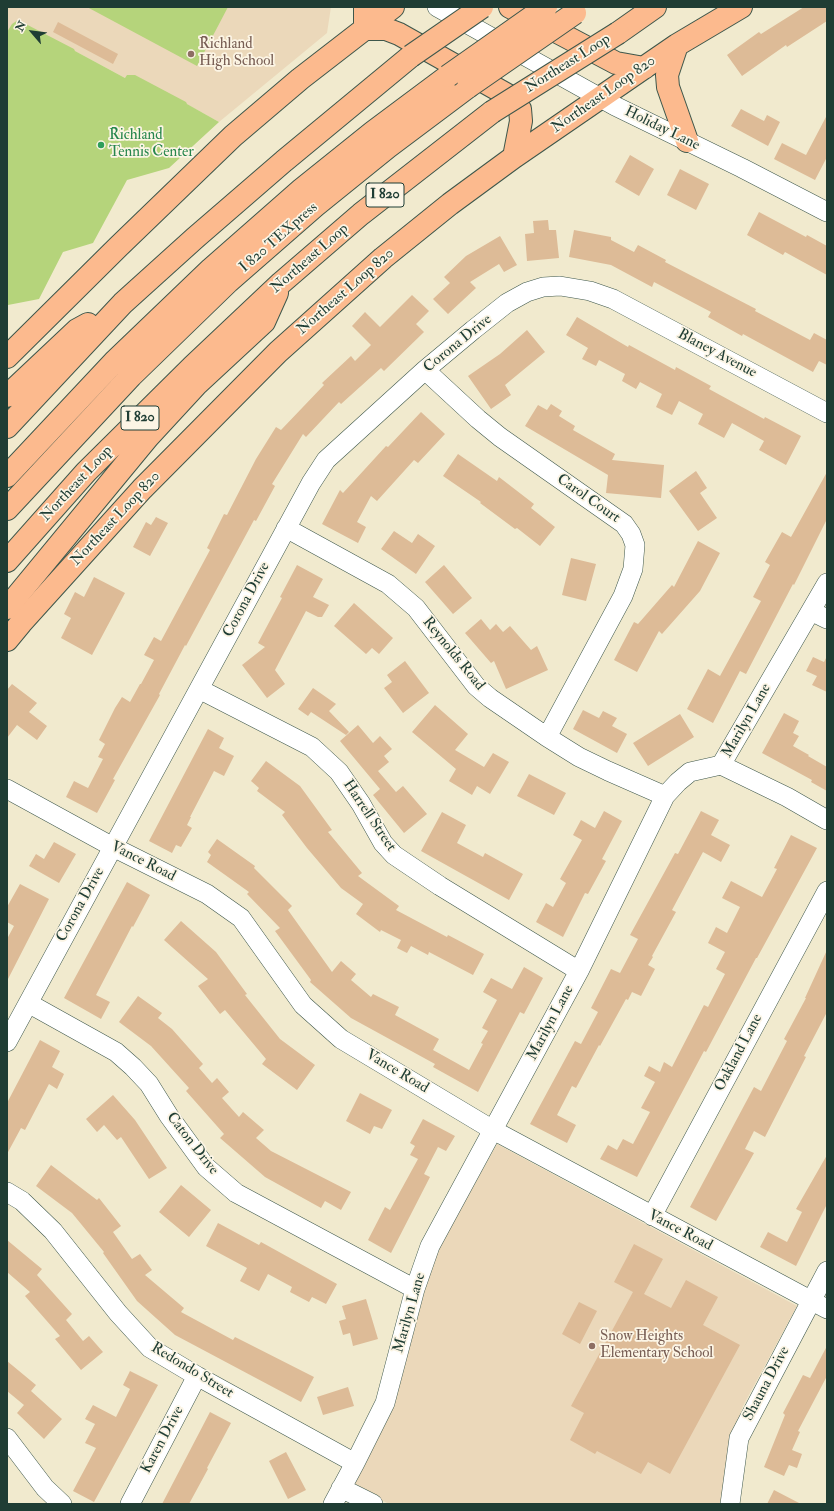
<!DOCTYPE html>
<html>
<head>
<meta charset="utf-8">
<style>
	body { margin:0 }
	#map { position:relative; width:834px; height:1511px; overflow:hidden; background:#f1eace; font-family:"IM FELL Double Pica",serif }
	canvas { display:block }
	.frame { position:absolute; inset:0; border:8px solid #1f3d34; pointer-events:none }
	.north { position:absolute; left:12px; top:12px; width:40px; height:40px; -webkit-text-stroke:3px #fcf5e5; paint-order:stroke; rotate:298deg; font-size:11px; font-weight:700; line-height:16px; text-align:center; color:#1f3d34 }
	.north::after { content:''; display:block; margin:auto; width:14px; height:18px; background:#1f3d34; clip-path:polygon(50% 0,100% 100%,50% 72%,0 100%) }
</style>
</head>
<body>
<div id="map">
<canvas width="834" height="1511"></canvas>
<div class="frame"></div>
<div class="north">N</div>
</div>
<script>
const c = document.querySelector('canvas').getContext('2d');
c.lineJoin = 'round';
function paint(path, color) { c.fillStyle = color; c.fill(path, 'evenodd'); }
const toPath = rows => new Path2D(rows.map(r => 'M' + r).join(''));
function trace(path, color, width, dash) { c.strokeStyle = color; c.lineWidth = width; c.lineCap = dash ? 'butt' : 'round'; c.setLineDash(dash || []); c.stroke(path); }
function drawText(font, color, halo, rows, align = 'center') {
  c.font = font + ' "IM FELL Double Pica",serif'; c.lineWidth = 3.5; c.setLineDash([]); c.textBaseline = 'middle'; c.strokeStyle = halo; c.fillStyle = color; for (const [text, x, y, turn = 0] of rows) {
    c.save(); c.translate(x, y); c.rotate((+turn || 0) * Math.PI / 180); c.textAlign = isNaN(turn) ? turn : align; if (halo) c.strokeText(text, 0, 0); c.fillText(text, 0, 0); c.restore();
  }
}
paint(toPath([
	[7,7,331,7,327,33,219,122,136,76,125,78,19,21,7,32],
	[497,1144,797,1306,743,1406,736,1426,723,1504,389,1504,353,1485,389,1413,399,1387,421,1299,431,1268,441,1244]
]), '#ebd8ba');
paint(toPath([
	[87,7,228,7,197,66],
	[18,20,74,49,75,51,125,78,127,75,135,75,186,102,187,104,219,122,169,168,127,180,93,243,63,252,39,299,8,305,7,307,7,32,12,24]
]), '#b5d47b');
paint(toPath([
	[804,7,827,7,827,21,787,47,786,45,742,76,727,55,759,32,761,34],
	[58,22,118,54,113,64,53,32],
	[741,109,764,121,767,115,780,122,768,146,731,126],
	[827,115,827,157,815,180,774,159,782,143,806,155],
	[630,155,654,169,639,196,615,182],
	[680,169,709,184,696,210,667,195],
	[759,212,806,237,807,235,827,246,827,275,785,252,783,255,747,235],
	[548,220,549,230,556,230,559,258,527,261,525,234,534,233,533,221],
	[574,230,611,237,611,240,634,252,638,245,666,260,665,262,756,309,755,311,810,340,814,333,827,340,827,365,819,361,813,372,743,334,742,336,708,317,711,312,654,282,652,287,611,265,569,257],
	[500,236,517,265,504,272,499,264,470,282,476,288,448,314,433,299,450,283,444,277,466,256],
	[412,295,429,311,416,324,424,332,384,371,381,368,341,404,339,402,306,437,303,434,272,484,275,486,256,521,254,520,186,646,185,645,159,694,160,695,113,779,115,780,97,813,66,797,74,781,88,788,103,759,98,757,105,744,99,740,115,708,122,697,130,702,140,684,141,684,154,660,144,655,154,637,161,641,210,550,207,548,224,514,227,515,256,459,276,427,281,430,324,385,322,383,351,356,355,361,371,345,352,326,365,312,380,327],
	[577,317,628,347,629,345,675,370,676,367,711,386,709,389,764,419,765,417,801,436,786,465,759,450,764,441,732,423,724,438,698,424,703,414,679,401,672,415,656,407,662,394,640,382,636,389,622,381,625,374,599,360,596,366,582,359,588,348,566,335],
	[527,330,545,352,505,385,511,395,491,409,468,376,500,354],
	[551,404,562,411,559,416,575,426,573,430,615,454,612,460,664,465,661,498,606,493,608,475,525,426,538,405,547,410],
	[421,412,445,434,418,463,414,460,377,501,371,496,357,522,366,527,358,543,322,524,340,490,343,493,386,446,388,447],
	[458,454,497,481,499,477,534,504,531,508,555,527,540,546,517,528,515,529,480,503,481,502,443,476],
	[696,471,707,488,700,493,717,518,698,531,669,491],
	[827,472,827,519,794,585,793,584,746,674,740,671,713,723,687,709,708,669,720,676,761,601,753,597,770,565,765,562,782,532,791,537],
	[156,517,168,523,150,556,133,547,146,522,151,525],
	[394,531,412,543,418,534,435,546,416,574,381,549],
	[698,541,720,553,700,591,662,634,659,631,637,672,614,660,634,622,638,624,672,585,674,587],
	[571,558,596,564,586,601,562,595],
	[297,565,323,579,313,597,329,605,322,617,318,617,306,611,275,670,285,684,267,698,242,665,265,647,258,643,282,598,280,597],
	[444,565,472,598,453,614,425,582],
	[94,577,125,593,92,655,61,638,71,618,64,614,75,592,84,597],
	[354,603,393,638,379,654,372,648,366,654,334,626],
	[481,619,490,630,496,624,503,632,510,626,531,650,537,646,548,670,506,689,494,661,491,663,465,633],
	[827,656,827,692,812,685,817,676,806,671,813,657,824,662],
	[405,661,429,693,403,713,384,688,392,682,387,675],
	[12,684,37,703,29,712,47,726,37,740,17,725,7,738,7,690],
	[313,688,336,704,329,711,349,732,346,735,311,712,308,716,298,709],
	[435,705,468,734,455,750,484,767,493,753,509,762,490,794,477,786,472,795,449,781,456,769,412,732],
	[583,710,599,718,603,711,617,718,612,726,627,734,617,753,573,729],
	[784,713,799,721,793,733,799,736,793,746,809,755,808,756,827,767,827,791,811,782,812,780,762,753],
	[680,714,694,737,648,766,633,743],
	[358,725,373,743,380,736,392,749,384,756,389,762,378,771,396,792,403,786,427,814,404,833,373,795,380,789,340,741],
	[208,729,224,738,219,748,234,756,224,776,214,771,190,817,191,817,187,825,192,828,181,847,176,845,172,853,149,841],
	[266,761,300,786,332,830,328,832,362,873,358,876,399,906,396,910,447,937,448,935,484,954,473,975,429,952,428,955,411,946,407,953,397,948,401,940,381,930,380,932,356,914,363,904,341,888,307,848,282,815,285,812,257,791,259,788,251,781],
	[529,774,566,793,554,815,517,796],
	[604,811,622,821,602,859,606,861,588,894,585,893,563,937,536,922,546,903,553,907,566,883,560,879,582,840,573,835,581,820,595,828],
	[701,811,719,820,711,835,730,845,721,862,703,852,672,910,676,912,652,956,653,957,648,965,655,969,641,996,632,992,628,1000,626,999,600,1046,599,1045,576,1088,572,1086,557,1115,576,1125,567,1143,530,1124,575,1041,581,1044,598,1012,591,1008,611,969,620,973,638,939,630,935,675,853,678,854],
	[442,812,466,825,457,843,483,857,485,853,523,874,509,900,421,851],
	[791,835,817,848,757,958,756,958,706,1052,704,1051,637,1177,600,1159,608,1145,617,1150,623,1139,633,1144,650,1112,641,1108,655,1082,644,1076,649,1066,660,1072,664,1062,672,1067,704,1005,708,1007,725,974,716,969,725,952,708,943,716,927,727,933,740,907,722,898,731,881,762,897,777,869,774,868],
	[217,839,255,866,254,868,292,906,288,910,332,972,341,961,356,974,351,980,371,997,373,994,399,1007,395,1015,439,1039,433,1050,469,1070,483,1044,481,1043,488,1031,482,1028,497,1000,483,992,491,978,512,989,524,967,543,978,524,1014,520,1012,478,1092,433,1067,435,1064,351,1018,310,982,311,980,275,931,280,928,247,894,249,892,207,862,211,855,208,852],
	[54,842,76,854,59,883,29,866,36,854,44,859],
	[127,882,150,895,133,927,132,926,96,995,110,1002,101,1019,64,998],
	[20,884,49,899,7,981,7,939,14,926,7,922,7,907],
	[181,921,216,952,247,994,245,995,280,1039,315,1065,297,1090,262,1064,266,1059,225,1010,220,1014,198,986,208,979,164,940],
	[827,950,827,1012,804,1056,806,1057,765,1137,754,1131,745,1149,754,1153,716,1221,690,1207,754,1087,761,1091,787,1041,784,1039,806,998,805,998],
	[138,996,162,1013,158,1018,172,1029,203,1064,199,1068,212,1083,217,1078,229,1092,222,1098,239,1117,243,1112,264,1130,256,1138,271,1151,351,1192,341,1210,325,1201,321,1208,265,1177,220,1138,224,1134,186,1091,189,1088,151,1046,119,1022],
	[40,1040,60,1051,52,1067,64,1074,57,1089,49,1084,25,1130,21,1128,7,1154,7,1103],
	[360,1093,392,1110,382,1129,374,1126,370,1134,346,1121],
	[113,1095,135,1120,167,1168,149,1179,121,1137,117,1140,104,1125,97,1132,86,1119],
	[423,1119,455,1136,446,1151,438,1147,424,1174,430,1177,391,1253,368,1240,385,1207,390,1210,418,1159,410,1155,415,1146,410,1143],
	[827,1155,827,1204,796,1266,760,1247,768,1232,787,1242,802,1212,796,1209],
	[51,1165,97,1200,99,1198,121,1226,113,1232,132,1259,140,1254,152,1270,145,1275,184,1308,181,1312,233,1340,235,1337,243,1341,314,1377,301,1402,175,1335,137,1301,103,1253,104,1252,72,1213,36,1186],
	[181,1185,211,1210,189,1237,159,1212],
	[218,1223,259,1245,261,1242,337,1284,326,1304,312,1297,309,1302,290,1292,292,1287,268,1274,259,1291,240,1281,247,1268,206,1246],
	[7,1240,42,1269,37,1275,72,1314,66,1320,83,1341,89,1336,103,1352,81,1370,55,1339,60,1336,25,1296,30,1292,7,1272],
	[634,1244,663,1259,644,1294,671,1308,686,1280,718,1297,703,1325,740,1345,670,1474,648,1462,641,1474,597,1451,595,1454,570,1440,584,1413,571,1406,633,1292,614,1282],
	[366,1299,378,1339,353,1346,350,1333,343,1335,339,1321,346,1319,342,1306],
	[579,1302,597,1311,580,1344,562,1334],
	[827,1346,827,1376,798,1431,800,1432,792,1450,802,1454,797,1468,789,1465,784,1476,764,1467,785,1415,783,1413,803,1375,810,1378],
	[7,1361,36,1385,31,1391,62,1419,44,1439,17,1413,24,1405,7,1391],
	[130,1371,158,1385,94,1502,73,1491,96,1448,85,1443,95,1424,85,1419,93,1405,116,1417,130,1389,123,1385],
	[348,1387,354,1406,323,1415,317,1397],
	[210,1412,231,1423,207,1468,208,1469,189,1504,162,1504],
	[286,1452,306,1490,288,1499,269,1461],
	[774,1490,801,1504,767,1504]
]), '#ddbb97');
const minor = toPath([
	[437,7,615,106,742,168,827,212],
	[425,370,478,419,500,437,624,524,631,534,635,545,633,569,623,596,547,737],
	[286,528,388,584,416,608,476,686,490,698,547,737,579,757,608,771,665,796],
	[811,611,827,619],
	[199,689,312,747,339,772,361,804,383,843,394,855,440,886,579,971],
	[721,765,787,797,827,820],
	[7,789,113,847,207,894,241,918,303,1005,341,1039,493,1130,827,1309],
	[28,1003,116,1052,133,1067,149,1084,169,1116,206,1167,236,1193,415,1289],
	[7,1042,311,483,326,460,425,370,473,330,507,303,527,292,543,287,560,286,590,291,613,299,827,413],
	[7,1192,22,1201,53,1231,118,1313,150,1348,197,1376,355,1463],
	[652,1216,827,891],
	[7,1438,45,1488,62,1504],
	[341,1488,373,1504],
	[130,1504,197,1376],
	[333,1504,355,1463,385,1403,415,1289,430,1246,579,971,665,796,678,782,690,772,721,765,827,583],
	[730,1504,739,1438,827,1271]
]);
const major = toPath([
	[365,7,365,29,386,29,399,34,511,97,520,109,521,121,514,157],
	[510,7,616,63,644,68],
	[677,45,667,75,668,87,687,141],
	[7,357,118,247,233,136,300,79,393,7],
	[7,640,21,623,142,489,278,352,383,258,450,204,514,157,677,45,741,7]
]);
const highway = toPath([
	[618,33,655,7],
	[7,396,77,330,88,324],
	[7,427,123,303,195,238,284,161,411,56],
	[7,476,114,362,211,269,302,189,373,132,448,76],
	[7,509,131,376,228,282,315,206,388,147,468,87],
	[7,561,86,472,192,367,281,283,361,214,492,112],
	[7,608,148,437,196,385,264,322,277,293]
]);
trace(minor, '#3e574b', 20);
trace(major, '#3e574b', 24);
trace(highway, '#3e574b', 24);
trace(minor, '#fff', 19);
trace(major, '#fcba8e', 22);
trace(highway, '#fcba8e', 22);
const highwayBridge = toPath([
	[411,56,482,7],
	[448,76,546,7],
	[468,87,575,13],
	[492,112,618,33]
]);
trace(highwayBridge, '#3e574b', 24, []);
trace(highwayBridge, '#fcba8e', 22);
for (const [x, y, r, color] of [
	[191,54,4,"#8d6e63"],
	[101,145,4,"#2e9e5b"],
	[592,1346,4,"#8d6e63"]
]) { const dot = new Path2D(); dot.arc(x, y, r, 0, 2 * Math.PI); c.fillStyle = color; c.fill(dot); trace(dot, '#fcf5e5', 1.5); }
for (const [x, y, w] of [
	[385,195,38],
	[140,418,38]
]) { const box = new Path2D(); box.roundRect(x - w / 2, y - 12, w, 24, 3); c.fillStyle = '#fcf5e5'; c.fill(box); trace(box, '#1f3d34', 1); }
drawText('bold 14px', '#1f3d34', null, [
	["I 820",385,195],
	["I 820",140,418]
]);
drawText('15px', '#785e54', '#fcf5e5', [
	["Richland",199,45],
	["High School",199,62],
	["Snow Heights",600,1337],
	["Elementary School",600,1354]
], 'left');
drawText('15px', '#1f3d34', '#fcf5e5', [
	["Northeast Loop",568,64,-32],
	["Northeast Loop 820",604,95,-35],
	["Holiday Lane",662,129,26],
	["I 820 TEXpress",279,238,-41],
	["Northeast Loop",310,259,-41],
	["Northeast Loop 820",346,292,-41],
	["Corona Drive",458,344,-39],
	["Blaney Avenue",717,354,28],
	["Northeast Loop",77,484,-47],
	["Carol Court",588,499,35],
	["Northeast Loop 820",116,519,-47],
	["Corona Drive",247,600,-62],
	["Reynolds Road",453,654,51],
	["Marilyn Lane",747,721,-60],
	["Harrell Street",369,816,56],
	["Vance Road",143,862,27],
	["Corona Drive",81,905,-61],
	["Marilyn Lane",551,1023,-62],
	["Oakland Lane",739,1053,-62],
	["Vance Road",397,1072,31],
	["Caton Drive",192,1144,52],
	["Vance Road",680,1231,28],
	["Marilyn Lane",410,1313,-74],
	["Redondo Street",192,1371,31],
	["Shauna Drive",767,1384,-62],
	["Karen Drive",163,1440,-62]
]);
drawText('15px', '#27864d', '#fcf5e5', [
	["Richland",109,136],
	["Tennis Center",109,153]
], 'left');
</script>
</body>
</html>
